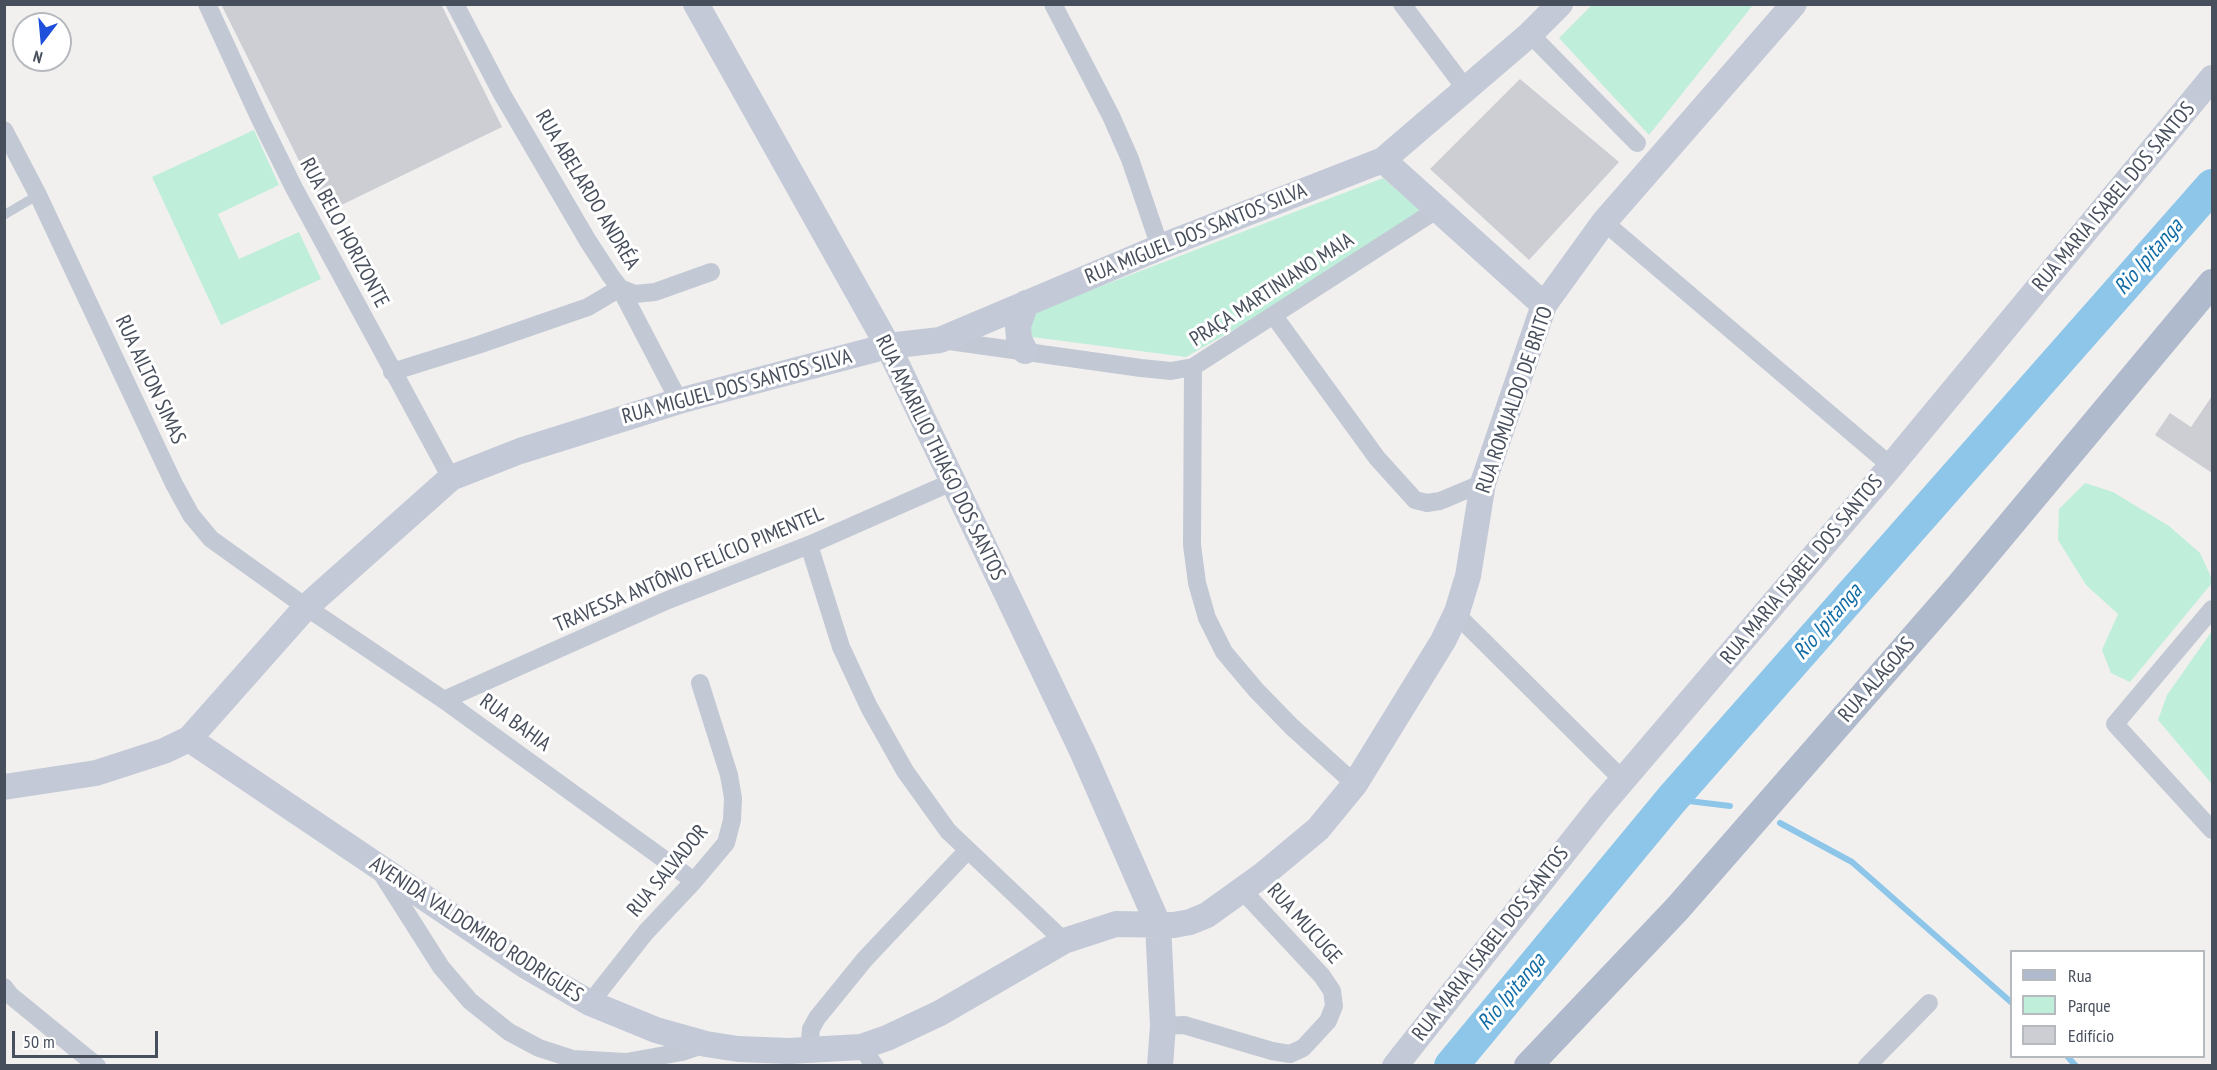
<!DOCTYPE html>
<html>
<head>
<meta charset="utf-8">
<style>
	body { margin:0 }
	#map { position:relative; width:2217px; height:1070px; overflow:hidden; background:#f2f0ef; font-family:"PT Sans Narrow",sans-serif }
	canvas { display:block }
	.frame { position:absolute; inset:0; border:6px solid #484f5c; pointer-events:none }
	.legend { position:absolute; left:2010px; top:950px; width:195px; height:108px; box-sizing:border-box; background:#fff; border:2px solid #b6b9be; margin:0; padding:8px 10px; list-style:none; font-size:18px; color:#484f5c }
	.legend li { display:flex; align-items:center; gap:12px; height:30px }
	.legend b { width:30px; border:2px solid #b6b9be }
	.north { position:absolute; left:12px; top:12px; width:60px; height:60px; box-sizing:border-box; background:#fff; border:2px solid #b6b9be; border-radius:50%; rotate:196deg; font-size:16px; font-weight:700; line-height:24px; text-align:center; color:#484f5c }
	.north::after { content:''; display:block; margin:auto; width:21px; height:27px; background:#1f50dc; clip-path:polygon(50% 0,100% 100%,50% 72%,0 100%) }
	.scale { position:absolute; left:12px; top:1031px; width:146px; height:27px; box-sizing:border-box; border:3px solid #484f5c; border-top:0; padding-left:8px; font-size:18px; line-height:21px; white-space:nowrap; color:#484f5c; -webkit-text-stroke:4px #fff; paint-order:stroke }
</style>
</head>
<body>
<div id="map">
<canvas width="2217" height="1070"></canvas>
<div class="frame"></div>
<ul class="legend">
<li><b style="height:8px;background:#b0bacd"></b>Rua</li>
<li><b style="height:16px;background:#bfeeda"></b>Parque</li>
<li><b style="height:16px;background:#ccced4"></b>Edifício</li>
</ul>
<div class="north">N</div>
<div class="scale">50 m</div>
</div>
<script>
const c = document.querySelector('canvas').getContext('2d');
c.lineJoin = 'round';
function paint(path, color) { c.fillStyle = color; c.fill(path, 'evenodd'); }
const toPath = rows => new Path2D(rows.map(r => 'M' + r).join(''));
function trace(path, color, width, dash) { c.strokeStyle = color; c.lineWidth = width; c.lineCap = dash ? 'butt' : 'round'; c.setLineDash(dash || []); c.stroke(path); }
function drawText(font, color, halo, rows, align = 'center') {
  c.font = font + ' "PT Sans Narrow",sans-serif'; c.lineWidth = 6; c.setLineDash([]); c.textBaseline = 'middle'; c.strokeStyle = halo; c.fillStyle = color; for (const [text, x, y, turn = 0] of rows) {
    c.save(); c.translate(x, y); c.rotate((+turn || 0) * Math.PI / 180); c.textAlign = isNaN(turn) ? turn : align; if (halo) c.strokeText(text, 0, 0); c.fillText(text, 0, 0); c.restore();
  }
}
paint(toPath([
	[1592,5,1592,4,1753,5,1649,135,1559,38],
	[254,130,279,185,218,214,239,259,299,232,321,279,221,325,152,177],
	[1383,178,1429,218,1186,357,1032,337,1026,315],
	[2085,483,2113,492,2169,526,2200,553,2212,579,2212,583,2130,682,2111,673,2102,650,2118,614,2086,585,2058,540,2059,509],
	[2212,631,2212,784,2158,720,2167,695]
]), '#bfeeda');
trace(toPath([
	[1672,799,1730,806],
	[1780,823,1852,862,2012,1003],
	[2067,1056,2076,1066]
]), '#8ec6e9', 6);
trace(toPath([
	[1451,1066,1672,799,2212,186]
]), '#8ec6e9', 34);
paint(toPath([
	[221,4,441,4,502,127,325,213],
	[1520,79,1619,162,1529,260,1430,169],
	[2212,396,2212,473,2155,435,2170,413,2191,427]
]), '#ccced4');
trace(toPath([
	[4,215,38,195]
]), '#c3c9d4', 9);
trace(toPath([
	[207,4,259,117,294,188,451,478],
	[455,4,502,94,588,241,610,275,620,288,679,401],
	[1053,4,1111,116,1130,159,1160,247],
	[1402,4,1465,88],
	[1530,34,1637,143],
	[4,130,38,195,174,484,191,515,211,539,306,607,444,700,694,881],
	[1604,222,1891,466],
	[1274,316,1377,458,1415,500,1427,503,1440,501,1483,483],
	[942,340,1141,368,1171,371,1193,367,1438,209],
	[1193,367,1192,545,1197,583,1207,618,1224,652,1256,690,1292,727,1355,784],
	[392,372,478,345,588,307,620,288,635,294,655,292,711,272],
	[809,545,841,647,869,707,905,771,948,831,1064,941],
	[2212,609,2115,724,2212,830],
	[1456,614,1623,780],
	[444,700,668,600,809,545,952,482],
	[380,871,441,967,470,1001,509,1032,539,1048,573,1059,626,1062,682,1052,706,1044],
	[4,987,10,995,97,1066],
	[590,1003,646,932,694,881,726,843,732,820,733,798,729,775,700,683],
	[1163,1026,1184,1025,1272,1051,1290,1054,1303,1048,1328,1021,1334,1006,1332,991,1322,976,1242,890],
	[861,1047,875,1066],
	[809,1050,811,1029,817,1018,865,959,967,851],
	[1867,1066,1929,1003]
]), '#c3c9d4', 18);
trace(toPath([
	[696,4,888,346,1083,753,1158,924,1163,1026,1160,1066],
	[1383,160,1544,305],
	[1025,351,1019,339,1018,326,1026,303],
	[189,739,526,966,590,1003,656,1030,706,1044,738,1049,789,1051,861,1047,887,1038,940,1013,1064,941,1116,924,1174,925,1190,922,1207,915,1264,874,1318,829,1355,784,1443,641,1457,612,1468,576,1483,483,1544,305,1604,222,1794,4],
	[4,787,96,773,164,751,189,739,306,607,451,478,520,451,679,401,888,346,940,340,1160,247,1383,160,1530,34,1560,4],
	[1395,1066,1599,808,1891,466,2212,78]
]), '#c3c9d7', 26);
trace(toPath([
	[1528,1066,1677,909,1960,585,2212,283]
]), '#b0bacd', 28);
drawText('21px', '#484f5c', '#fff', [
	["RUA ABELARDO ANDRÉA",587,190,59],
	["RUA MARIA ISABEL DOS SANTOS",2114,197,-50],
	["RUA BELO HORIZONTE",344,233,62],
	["RUA MIGUEL DOS SANTOS SILVA",1196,234,-22],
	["PRAÇA MARTINIANO MAIA",1272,290,-33],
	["RUA AILTON SIMAS",150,380,65],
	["RUA MIGUEL DOS SANTOS SILVA",737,387,-15],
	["RUA ROMUALDO DE BRITO",1515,400,-71],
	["RUA AMARILIO THIAGO DOS SANTOS",940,458,64],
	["TRAVESSA ANTÔNIO FELÍCIO PIMENTEL",689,570,-23],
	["RUA MARIA ISABEL DOS SANTOS",1802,570,-50],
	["RUA ALAGOAS",1877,680,-49],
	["RUA BAHIA",515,723,36],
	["RUA SALVADOR",668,871,-50],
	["RUA MUCUGE",1304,924,48],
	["AVENIDA VALDOMIRO RODRIGUES",476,930,33],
	["RUA MARIA ISABEL DOS SANTOS",1491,944,-52]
]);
drawText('italic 22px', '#116ca6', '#fff', [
	["Rio Ipitanga",2149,257,-49],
	["Rio Ipitanga",1828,622,-49],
	["Rio Ipitanga",1512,992,-50]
]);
</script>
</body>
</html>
